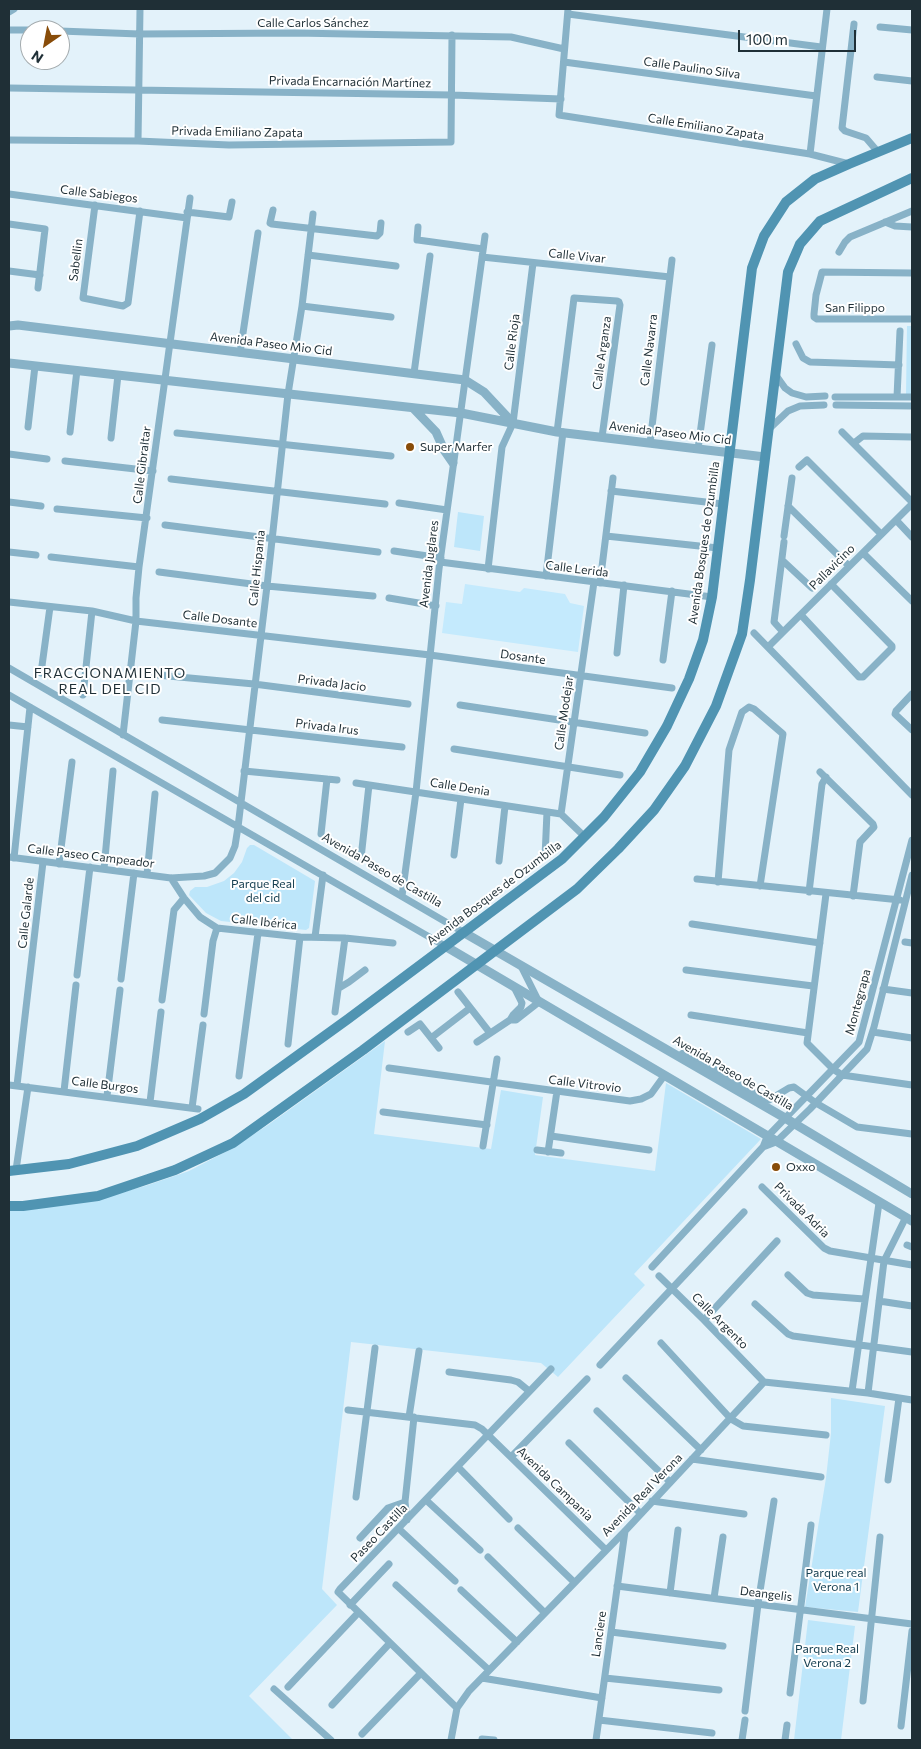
<!DOCTYPE html>
<html>
<head>
<meta charset="utf-8">
<style>
	body { margin:0 }
	#map { position:relative; width:921px; height:1749px; overflow:hidden; background:#e3f2fa; font-family:Commissioner,sans-serif }
	canvas { display:block }
	.frame { position:absolute; inset:0; border:10px solid #1f2f36; pointer-events:none }
	.north { position:absolute; left:20px; top:20px; width:50px; height:50px; box-sizing:border-box; background:#fff; border:1px solid #a5acaf; border-radius:50%; rotate:213deg; font-size:14px; font-weight:700; line-height:20px; text-align:center; color:#1f2f36 }
	.north::after { content:''; display:block; margin:auto; width:18px; height:22px; background:#884c09; clip-path:polygon(50% 0,100% 100%,50% 72%,0 100%) }
	.scale { position:absolute; left:738px; top:30px; width:118px; height:22px; box-sizing:border-box; border:2px solid #1f2f36; border-top:0; padding-left:6px; font-size:15px; line-height:18px; white-space:nowrap; color:#1f2f36; -webkit-text-stroke:4px #fff; paint-order:stroke }
</style>
</head>
<body>
<div id="map">
<canvas width="921" height="1749"></canvas>
<div class="frame"></div>
<div class="north">N</div>
<div class="scale">100 m</div>
</div>
<script>
const c = document.querySelector('canvas').getContext('2d');
c.lineJoin = 'round';
function paint(path, color) { c.fillStyle = color; c.fill(path, 'evenodd'); }
const toPath = rows => new Path2D(rows.map(r => 'M' + r).join(''));
function trace(path, color, width, dash) { c.strokeStyle = color; c.lineWidth = width; c.lineCap = dash ? 'butt' : 'round'; c.setLineDash(dash || []); c.stroke(path); }
function drawText(font, color, halo, rows, align = 'center') {
  c.font = font + ' Commissioner,sans-serif'; c.lineWidth = 4; c.setLineDash([]); c.textBaseline = 'middle'; c.strokeStyle = halo; c.fillStyle = color; for (const [text, x, y, turn = 0] of rows) {
    c.save(); c.translate(x, y); c.rotate((+turn || 0) * Math.PI / 180); c.textAlign = isNaN(turn) ? turn : align; if (halo) c.strokeText(text, 0, 0); c.fillText(text, 0, 0); c.restore();
  }
}
paint(toPath([
	[465,584,520,592,524,588,565,594,570,603,584,606,578,652,442,633,446,602,462,604]
]), '#c4eafd');
paint(toPath([
	[907,326,912,326,912,394,906,394],
	[458,512,484,516,480,551,454,547],
	[250,845,254,845,315,881,309,928,306,930,221,921,206,913,189,895,190,891,195,887,207,887,224,881,234,873,242,862,247,848],
	[385,1041,374,1134,491,1149,501,1090,543,1097,535,1155,655,1171,666,1083,761,1139,634,1274,645,1285,558,1377,541,1363,351,1342,322,1589,337,1605,249,1696,293,1740,9,1740,9,1209,93,1200,145,1186,189,1171,229,1150,268,1125],
	[831,1398,885,1406,858,1612,805,1607,826,1478,831,1433],
	[808,1620,855,1626,841,1740,794,1740]
]), '#bde6fa');
trace(toPath([
	[568,9,559,115,810,154,849,164],
	[9,12,14,9],
	[568,14,821,47],
	[854,24,842,128,845,131,866,138,878,152],
	[880,27,912,30],
	[9,30,30,30],
	[60,31,139,34,295,33,511,37,564,49],
	[564,62,816,96],
	[877,77,912,81],
	[9,88,452,95,561,99],
	[9,140,138,141,229,145,451,142,452,35],
	[138,141,140,9],
	[810,154,827,9],
	[9,194,187,218],
	[95,205,83,298,123,306,128,303,140,211],
	[273,210,270,223,272,224,377,236,380,233,381,223],
	[187,212,229,217,232,202],
	[885,222,895,226,912,227],
	[9,224,45,229,38,288],
	[418,227,417,240,418,240,483,249],
	[839,252,845,242,850,237,912,211],
	[308,255,396,266],
	[482,257,670,277],
	[9,271,40,275],
	[912,273,822,272,816,295,814,314,814,317,817,319,912,319],
	[302,306,391,317],
	[796,344,803,358,810,362,899,365],
	[240,353,258,233],
	[414,373,430,256],
	[775,374,785,388,792,393,806,397,825,396],
	[835,397,912,397],
	[897,397,900,331],
	[836,405,912,406],
	[28,427,35,366],
	[769,429,788,411,800,406,824,405],
	[70,432,77,370],
	[557,432,574,298,617,301,619,302,620,305,602,437],
	[842,432,912,502],
	[177,433,391,456],
	[111,438,118,375],
	[650,443,672,260],
	[854,443,863,436,912,437],
	[698,449,712,345],
	[9,454,47,459],
	[65,461,153,471],
	[799,467,807,460,881,534],
	[171,479,385,504],
	[611,491,723,504],
	[9,502,41,506],
	[399,503,447,510],
	[788,506,849,566],
	[57,509,147,518],
	[896,520,912,537],
	[165,525,378,552],
	[606,536,718,548],
	[784,536,792,478],
	[394,551,441,558],
	[9,552,36,555],
	[863,553,912,601],
	[51,557,139,567],
	[782,560,812,588],
	[440,562,712,597],
	[488,569,502,447,513,423,533,263],
	[159,572,267,586,373,596],
	[546,576,563,432],
	[600,583,613,478],
	[389,598,436,606],
	[9,602,92,611,136,621,430,655,672,688],
	[801,615,859,677,863,677,892,648,892,646,831,584],
	[783,632,774,622,784,542],
	[754,633,912,795],
	[768,647,912,504],
	[617,653,624,585],
	[663,660,672,591],
	[9,668,463,932],
	[41,673,50,607],
	[147,674,254,684,408,704],
	[912,694,896,711,895,714,912,730],
	[9,695,445,946],
	[83,695,92,611],
	[460,705,645,733],
	[162,720,402,747],
	[9,725,28,727],
	[123,735,136,621,136,598,139,567,190,198],
	[454,749,620,775],
	[244,771,337,780],
	[820,772,873,824,874,827,860,842,853,896],
	[356,783,561,814],
	[561,814,594,582],
	[561,814,584,836],
	[321,834,327,779],
	[454,855,461,799],
	[9,857,171,878,204,876,215,873,230,858,235,846,238,827,267,586,288,394,302,306,313,214],
	[545,857,547,812],
	[14,858,30,707],
	[361,858,369,785],
	[499,861,505,806],
	[59,864,72,762],
	[104,869,113,771],
	[147,874,155,794],
	[171,878,184,898,200,917,217,928,300,937,345,938,393,943],
	[697,879,900,900],
	[718,882,729,750,742,712,749,707,754,709,783,734,760,886],
	[809,892,822,784,826,777],
	[826,894,807,1043,833,1069,842,1075,912,1085],
	[402,896,416,792,439,569,485,236],
	[692,924,820,943],
	[315,937,323,875],
	[905,942,912,943],
	[686,970,813,986],
	[77,975,90,867],
	[121,979,134,873],
	[339,988,349,982,365,970],
	[883,989,912,993],
	[458,992,490,1033],
	[162,1000,174,910,184,898],
	[335,1012,345,938],
	[204,1014,213,941,217,928],
	[691,1015,808,1033],
	[510,1020,516,1020,539,1002,521,966],
	[408,1032,420,1024,439,1048],
	[873,1032,912,1038],
	[431,1038,470,1008],
	[477,1042,510,1020,513,1015,521,1007,522,1003,514,987],
	[288,1044,300,937],
	[679,1056,683,1053,689,1054,757,1094,769,1100,789,1088,794,1087,816,1103,857,1127,912,1134],
	[389,1068,630,1101,641,1099,651,1094,664,1076],
	[239,1076,258,933],
	[9,1085,198,1109],
	[17,1085,43,862],
	[64,1091,76,985],
	[107,1096,120,990],
	[150,1102,161,1012],
	[192,1108,203,1025],
	[383,1112,487,1125],
	[551,1136,649,1150],
	[483,1146,497,1059],
	[763,1147,776,1142,810,1109,867,1049,874,1027,912,875],
	[537,1150,561,1153],
	[548,1152,557,1091],
	[16,1170,28,1087],
	[762,1187,824,1248,830,1251,912,1265],
	[907,1245,912,1247],
	[652,1267,763,1147,767,1137,859,1042,912,840],
	[788,1275,807,1293,813,1295,864,1299],
	[659,1276,704,1320,764,1382],
	[879,1301,912,1306],
	[755,1304,788,1334,793,1336,912,1352],
	[704,1320,777,1241],
	[661,1343,731,1419,743,1426,826,1435],
	[600,1365,744,1212],
	[449,1372,511,1380,518,1382,529,1391],
	[626,1378,701,1450],
	[764,1382,868,1393,912,1400],
	[852,1391,879,1203],
	[868,1393,884,1261,906,1217],
	[348,1410,475,1425,482,1429,605,1549],
	[597,1411,670,1482],
	[409,1417,419,1351],
	[569,1443,640,1513],
	[511,1457,587,1379],
	[692,1459,821,1477],
	[458,1467,509,1519],
	[888,1480,899,1398],
	[356,1497,375,1348],
	[426,1500,480,1550],
	[652,1501,744,1514],
	[407,1520,405,1502,414,1417],
	[518,1528,574,1582],
	[399,1529,455,1581],
	[360,1538,388,1508,405,1502],
	[488,1557,545,1613],
	[396,1585,489,1670],
	[617,1586,912,1624],
	[461,1590,517,1642],
	[670,1593,678,1530],
	[714,1598,723,1537],
	[350,1605,389,1564],
	[611,1632,723,1646],
	[482,1678,602,1698],
	[605,1678,719,1690],
	[288,1687,358,1613],
	[274,1689,331,1740],
	[790,1693,811,1525],
	[863,1701,880,1537],
	[332,1705,390,1643],
	[457,1708,338,1592,340,1589,551,1369],
	[745,1711,758,1604,774,1501],
	[599,1720,712,1733],
	[901,1726,912,1631],
	[362,1734,421,1673],
	[482,1739,494,1740],
	[451,1740,457,1708,469,1691,625,1531,764,1382],
	[596,1740,625,1531],
	[742,1740,745,1720],
	[785,1740,787,1725]
]), '#88b2c7', 7);
trace(toPath([
	[9,326,18,325,465,380,484,392,513,423],
	[9,363,461,413,557,432,765,457],
	[413,408,436,432,444,450,453,463],
	[463,932,785,1118,912,1194],
	[445,946,912,1221]
]), '#88b2c7', 9);
trace(toPath([
	[9,1171,69,1164,137,1146,200,1119,244,1094,348,1019,562,859,604,817,640,772,667,726,689,679,703,640,712,597,752,268,764,236,786,202,815,179,849,164,912,138],
	[9,1206,23,1206,98,1196,175,1170,233,1143,363,1050,577,889,618,849,654,810,685,766,716,706,742,634,750,580,788,272,800,244,820,221,912,178]
]), '#5094b2', 10);
for (const [x, y, r, color] of [
	[410,447,5,"#884c09"],
	[776,1167,5,"#884c09"]
]) { const dot = new Path2D(); dot.arc(x, y, r, 0, 2 * Math.PI); c.fillStyle = color; c.fill(dot); trace(dot, '#fff', 2); }
drawText('12px', '#1f2f36', '#fff', [
	["Calle Carlos Sánchez",313,23],
	["Calle Paulino Silva",692,68,8],
	["Privada Encarnación Martínez",350,82,1],
	["Calle Emiliano Zapata",706,127,9],
	["Privada Emiliano Zapata",237,132,1],
	["Calle Sabiegos",99,194,7],
	["Calle Vivar",577,256,6],
	["Sabellin",76,260,-83],
	["San Filippo",855,308],
	["Calle Rioja",512,342,-83],
	["Avenida Paseo Mio Cid",271,344,7],
	["Calle Navarra",649,350,-83],
	["Calle Arganza",602,353,-82],
	["Avenida Paseo Mio Cid",670,433,7],
	["Calle Gibraltar",142,465,-83],
	["Avenida Bosques de Ozumbilla",704,543,-82],
	["Avenida Juglares",429,564,-83],
	["Pallavicino",832,567,-45],
	["Calle Hispania",257,568,-84],
	["Calle Lerida",577,569,7],
	["Calle Dosante",220,619,7],
	["Dosante",523,657,8],
	["Privada Jacio",332,683,7],
	["Calle Modejar",564,713,-82],
	["Privada Irus",327,727,7],
	["Calle Denia",460,787,9],
	["Calle Paseo Campeador",91,856,7],
	["Avenida Paseo de Castilla",382,870,30],
	["Avenida Bosques de Ozumbilla",494,893,-37],
	["Calle Galarde",26,913,-84],
	["Calle Ibérica",264,922,6],
	["Montegrapa",858,1002,-75],
	["Avenida Paseo de Castilla",733,1073,30],
	["Calle Vitrovio",585,1084,7],
	["Calle Burgos",105,1085,7],
	["Privada Adria",802,1210,45],
	["Calle Argento",720,1321,45],
	["Avenida Campania",555,1484,44],
	["Avenida Real Verona",642,1495,-46],
	["Paseo Castilla",379,1533,-46],
	["Deangelis",766,1594,7],
	["Lanciere",599,1634,-82]
]);
drawText('12px', '#1f2f36', '#fff', [
	["Super Marfer",420,447],
	["Oxxo",786,1167]
], 'left');
drawText('12px', '#174052', '#fff', [
	["Parque Real",263,884],
	["del cid",263,898],
	["Parque real",836,1573],
	["Verona 1",836,1587],
	["Parque Real",827,1649],
	["Verona 2",827,1663]
]);
c.letterSpacing = '1px';
drawText('14px', '#1f2f36', '#fff', [
	["FRACCIONAMIENTO",110,673],
	["REAL DEL CID",110,689]
]);
c.letterSpacing = '0px';
</script>
</body>
</html>
